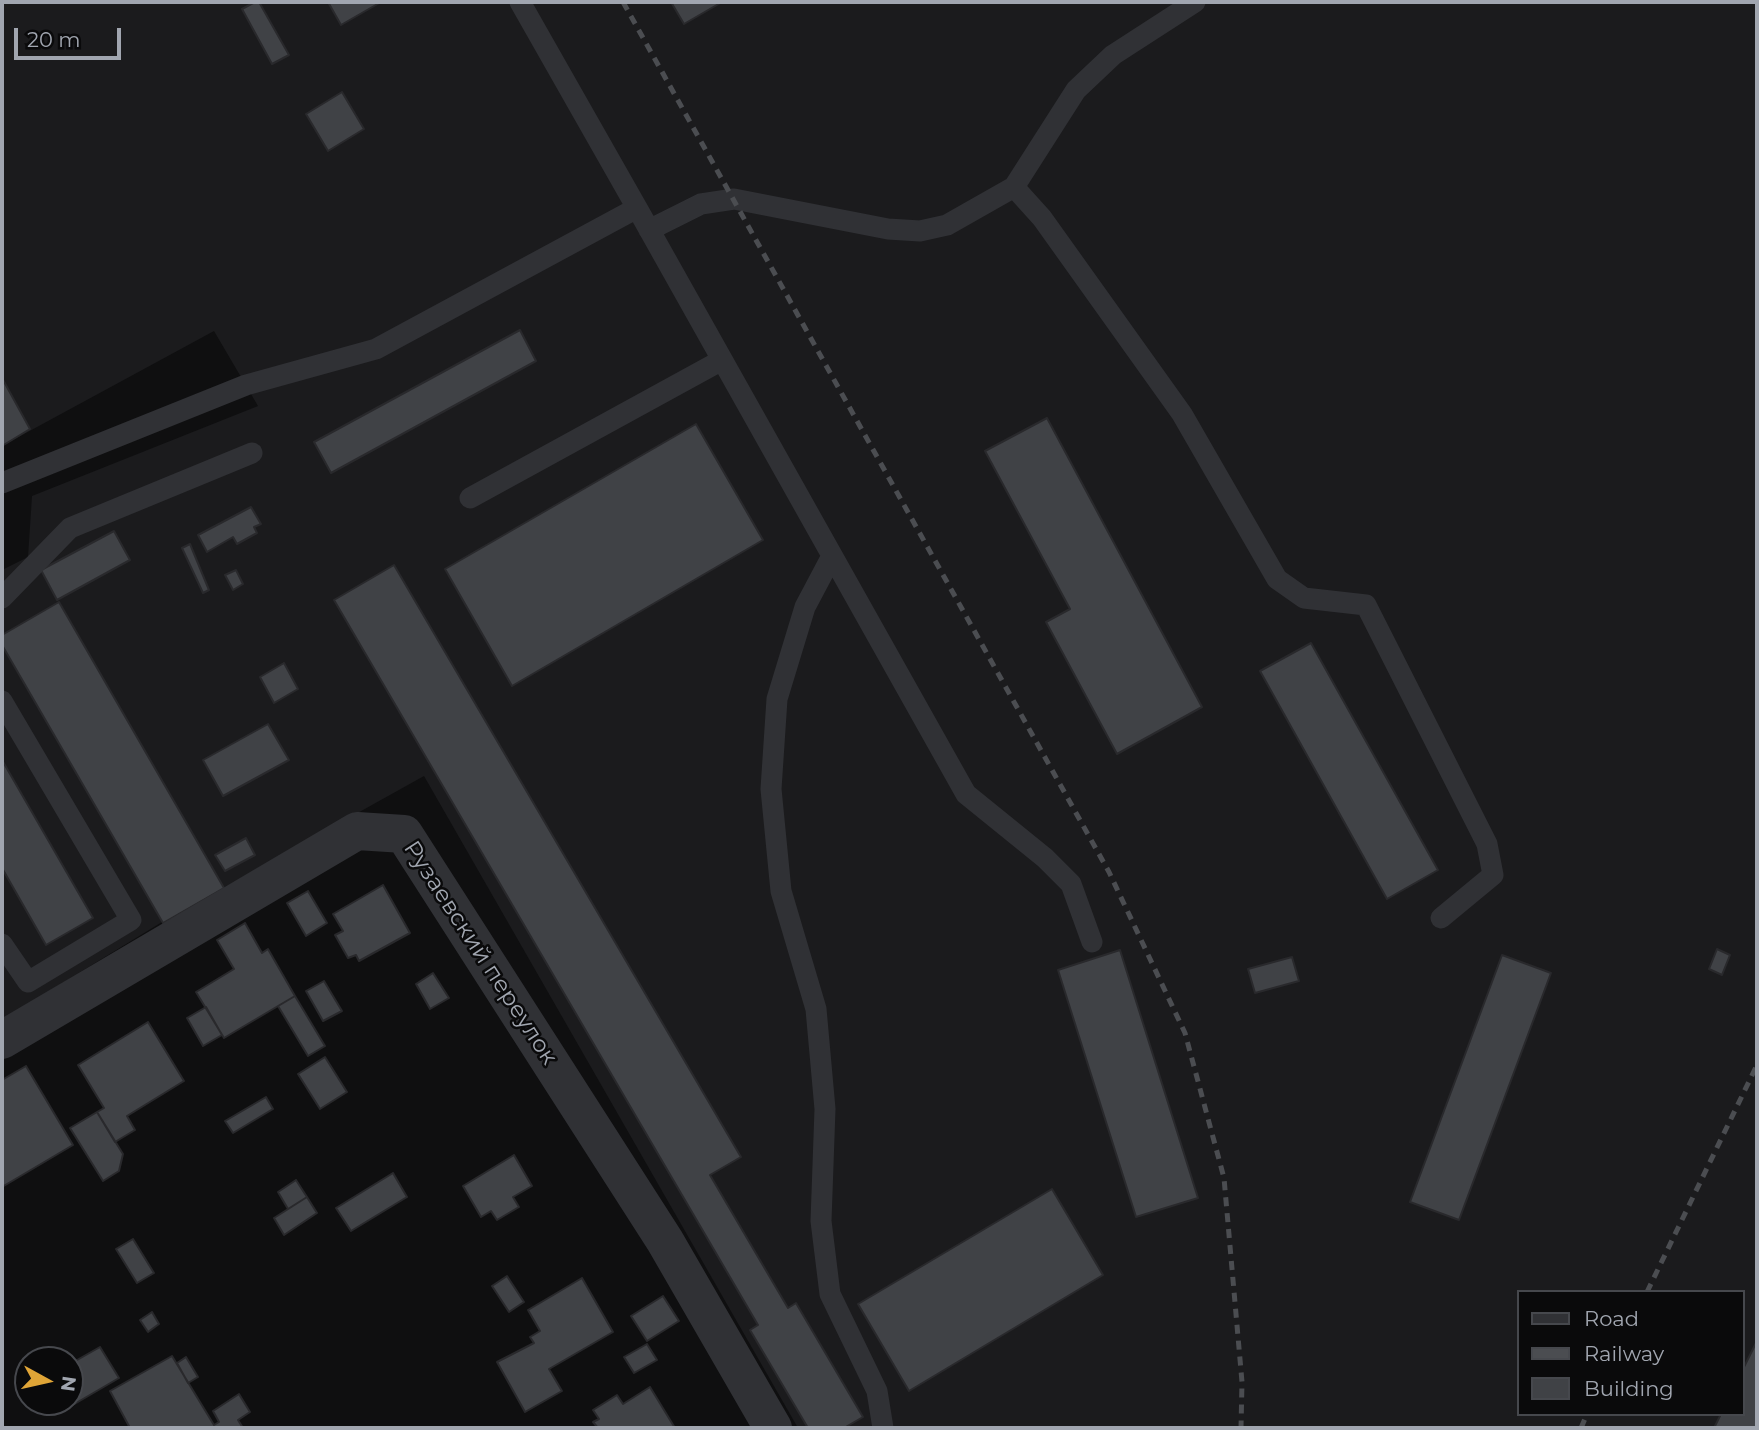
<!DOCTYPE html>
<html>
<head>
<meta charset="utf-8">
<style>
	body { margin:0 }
	#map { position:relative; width:1759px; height:1430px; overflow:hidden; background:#0f0f10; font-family:Montserrat,sans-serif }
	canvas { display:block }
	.frame { position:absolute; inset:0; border:4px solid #a1a6b0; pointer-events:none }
	.legend { position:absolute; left:1517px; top:1290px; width:228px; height:126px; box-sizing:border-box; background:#0a0a0b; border:2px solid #46484d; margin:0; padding:9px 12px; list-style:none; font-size:21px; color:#a1a6b0 }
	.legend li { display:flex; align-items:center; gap:14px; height:35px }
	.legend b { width:35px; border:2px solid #46484d }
	.north { position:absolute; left:14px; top:1346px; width:70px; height:70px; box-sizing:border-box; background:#0a0a0b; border:2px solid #46484d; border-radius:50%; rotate:98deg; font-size:19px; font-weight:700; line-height:28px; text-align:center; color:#a1a6b0 }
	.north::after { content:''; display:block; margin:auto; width:24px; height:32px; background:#e0a537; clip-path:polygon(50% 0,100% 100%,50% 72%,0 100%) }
	.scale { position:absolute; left:14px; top:28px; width:107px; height:32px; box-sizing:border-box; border:4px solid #a1a6b0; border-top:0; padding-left:9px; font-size:21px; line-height:24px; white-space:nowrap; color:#a1a6b0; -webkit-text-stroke:5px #0a0a0b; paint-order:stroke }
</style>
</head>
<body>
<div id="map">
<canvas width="1759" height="1430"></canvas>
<div class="frame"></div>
<ul class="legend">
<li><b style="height:9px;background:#303135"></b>Road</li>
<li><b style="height:9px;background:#4b4d51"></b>Railway</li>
<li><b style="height:19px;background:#404246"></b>Building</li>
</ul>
<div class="north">N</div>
<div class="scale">20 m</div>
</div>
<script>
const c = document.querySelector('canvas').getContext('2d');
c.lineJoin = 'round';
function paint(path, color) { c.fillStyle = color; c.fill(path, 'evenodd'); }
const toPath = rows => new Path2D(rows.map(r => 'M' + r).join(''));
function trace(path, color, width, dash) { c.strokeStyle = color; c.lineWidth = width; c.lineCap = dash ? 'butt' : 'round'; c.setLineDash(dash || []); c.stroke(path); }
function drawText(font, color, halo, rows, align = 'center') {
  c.font = font + ' Montserrat,sans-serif'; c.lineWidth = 5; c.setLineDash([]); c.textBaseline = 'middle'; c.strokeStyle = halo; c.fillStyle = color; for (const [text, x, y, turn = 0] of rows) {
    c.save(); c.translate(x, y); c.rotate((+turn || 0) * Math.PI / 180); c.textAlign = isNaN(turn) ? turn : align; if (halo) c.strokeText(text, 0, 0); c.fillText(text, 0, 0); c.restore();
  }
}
paint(toPath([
	[2,2,1757,2,1757,1428,798,1428,424,776,162,922,2,1020,2,570,28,557,32,496,258,406,214,331,2,446],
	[1519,1292,1743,1292,1743,1414,1519,1414]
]), '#1b1b1d');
const building = toPath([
	[255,2,259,2,289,55,272,64,242,9,255,2],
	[328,2,381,2,341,25,328,2],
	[671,2,722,2,684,24,671,2],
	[342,92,364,129,328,151,306,114,342,92],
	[520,330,536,361,331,473,314,442,520,330],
	[2,378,30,429,2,446,2,378],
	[1047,418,1202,707,1117,754,1046,622,1070,609,985,451,1047,418],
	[696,424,763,540,512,686,445,569,696,424],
	[251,507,261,524,254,527,257,533,237,544,233,537,207,552,198,535,251,507],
	[114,531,130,560,57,600,41,570,114,531],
	[190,544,209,590,203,593,182,548,190,544],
	[394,565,741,1157,710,1175,788,1308,796,1303,863,1417,844,1428,808,1428,750,1330,758,1325,334,600,394,565],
	[236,570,243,584,233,590,225,575,236,570],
	[59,602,224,888,163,923,2,645,2,635,59,602],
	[1311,643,1438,870,1387,899,1260,671,1311,643],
	[284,663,298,689,274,703,260,677,284,663],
	[268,724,289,760,223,796,203,760,268,724],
	[2,760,93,918,46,945,2,868,2,760],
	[246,838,255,855,225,871,215,855,246,838],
	[383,885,410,933,359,961,356,955,348,958,335,935,343,931,333,914,383,885],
	[308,891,327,923,306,936,287,903,308,891],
	[245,923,262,953,268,949,295,996,224,1038,196,992,234,969,217,940,245,923],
	[1717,949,1730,955,1722,975,1709,969,1717,949],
	[1120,950,1198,1198,1136,1217,1058,970,1120,950],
	[1502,955,1551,973,1459,1220,1410,1202,1502,955],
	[1292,957,1299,981,1255,993,1248,969,1292,957],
	[433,973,449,998,430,1009,416,984,433,973],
	[324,981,342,1011,323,1021,306,991,324,981],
	[295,996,325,1046,308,1056,278,1006,295,996],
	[206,1007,222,1035,203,1046,187,1018,206,1007],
	[148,1022,184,1081,127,1116,135,1130,115,1142,97,1112,104,1108,78,1065,148,1022],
	[325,1057,347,1092,320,1109,298,1074,325,1057],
	[26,1066,73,1145,2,1187,2,1080,26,1066],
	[266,1097,273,1109,233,1133,225,1121,266,1097],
	[97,1112,123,1154,119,1171,103,1181,70,1128,97,1112],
	[514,1155,532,1186,513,1197,519,1207,497,1220,491,1211,481,1217,463,1186,514,1155],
	[393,1173,407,1197,351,1231,336,1208,393,1173],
	[296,1180,307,1197,288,1209,278,1192,296,1180],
	[1052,1189,1103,1275,909,1391,858,1304,1052,1189],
	[307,1197,317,1213,284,1235,274,1218,307,1197],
	[133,1239,154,1273,137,1283,116,1249,133,1239],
	[507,1276,524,1302,509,1312,492,1286,507,1276],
	[582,1278,613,1332,549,1369,562,1391,525,1412,497,1362,534,1343,530,1337,540,1331,528,1310,582,1278],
	[663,1296,679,1321,647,1341,631,1316,663,1296],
	[152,1312,159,1324,148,1332,140,1320,152,1312],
	[1757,1341,1757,1428,1714,1428,1721,1414,1743,1414,1743,1369,1757,1341],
	[647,1344,657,1360,634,1373,624,1357,647,1344],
	[100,1347,119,1378,59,1413,53,1402,70,1402,70,1364,100,1347],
	[172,1356,214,1425,219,1422,213,1411,239,1394,250,1412,238,1420,243,1428,130,1428,110,1391,172,1356],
	[186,1357,198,1377,188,1383,177,1363,186,1357],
	[650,1387,675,1428,598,1428,593,1422,599,1419,593,1410,617,1395,623,1404,650,1387]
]);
paint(building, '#404246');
trace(building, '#29292c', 2);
trace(toPath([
	[520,2,637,208],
	[1014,187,1076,90,1113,55,1195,2],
	[649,230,701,204,734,199,888,229,920,231,947,225,1014,187,1042,218,1182,414,1277,579,1304,598,1366,605,1487,844,1493,875,1441,918],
	[2,483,246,385,376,349,637,208,966,794,1045,858,1071,884,1092,942],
	[470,498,722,360],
	[832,556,805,607,777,699,771,789,781,891,816,1009,825,1109,821,1221,830,1294,877,1391,883,1428],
	[2,598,70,528,252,453],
	[2,701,131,920,28,982,2,944]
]), '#303135', 21);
trace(toPath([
	[2,1040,357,831,404,834,665,1241,773,1428]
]), '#303135', 38);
trace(toPath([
	[623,2,1109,872,1185,1033,1224,1178,1242,1382,1241,1428],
	[1647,1292,1757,1065],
	[1581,1428,1587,1414]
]), '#4b4d51', 5, [9, 7]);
drawText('23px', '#a1a6b0', '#0a0a0b', [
	["Рузаевский переулок",480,953,57]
]);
</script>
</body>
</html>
